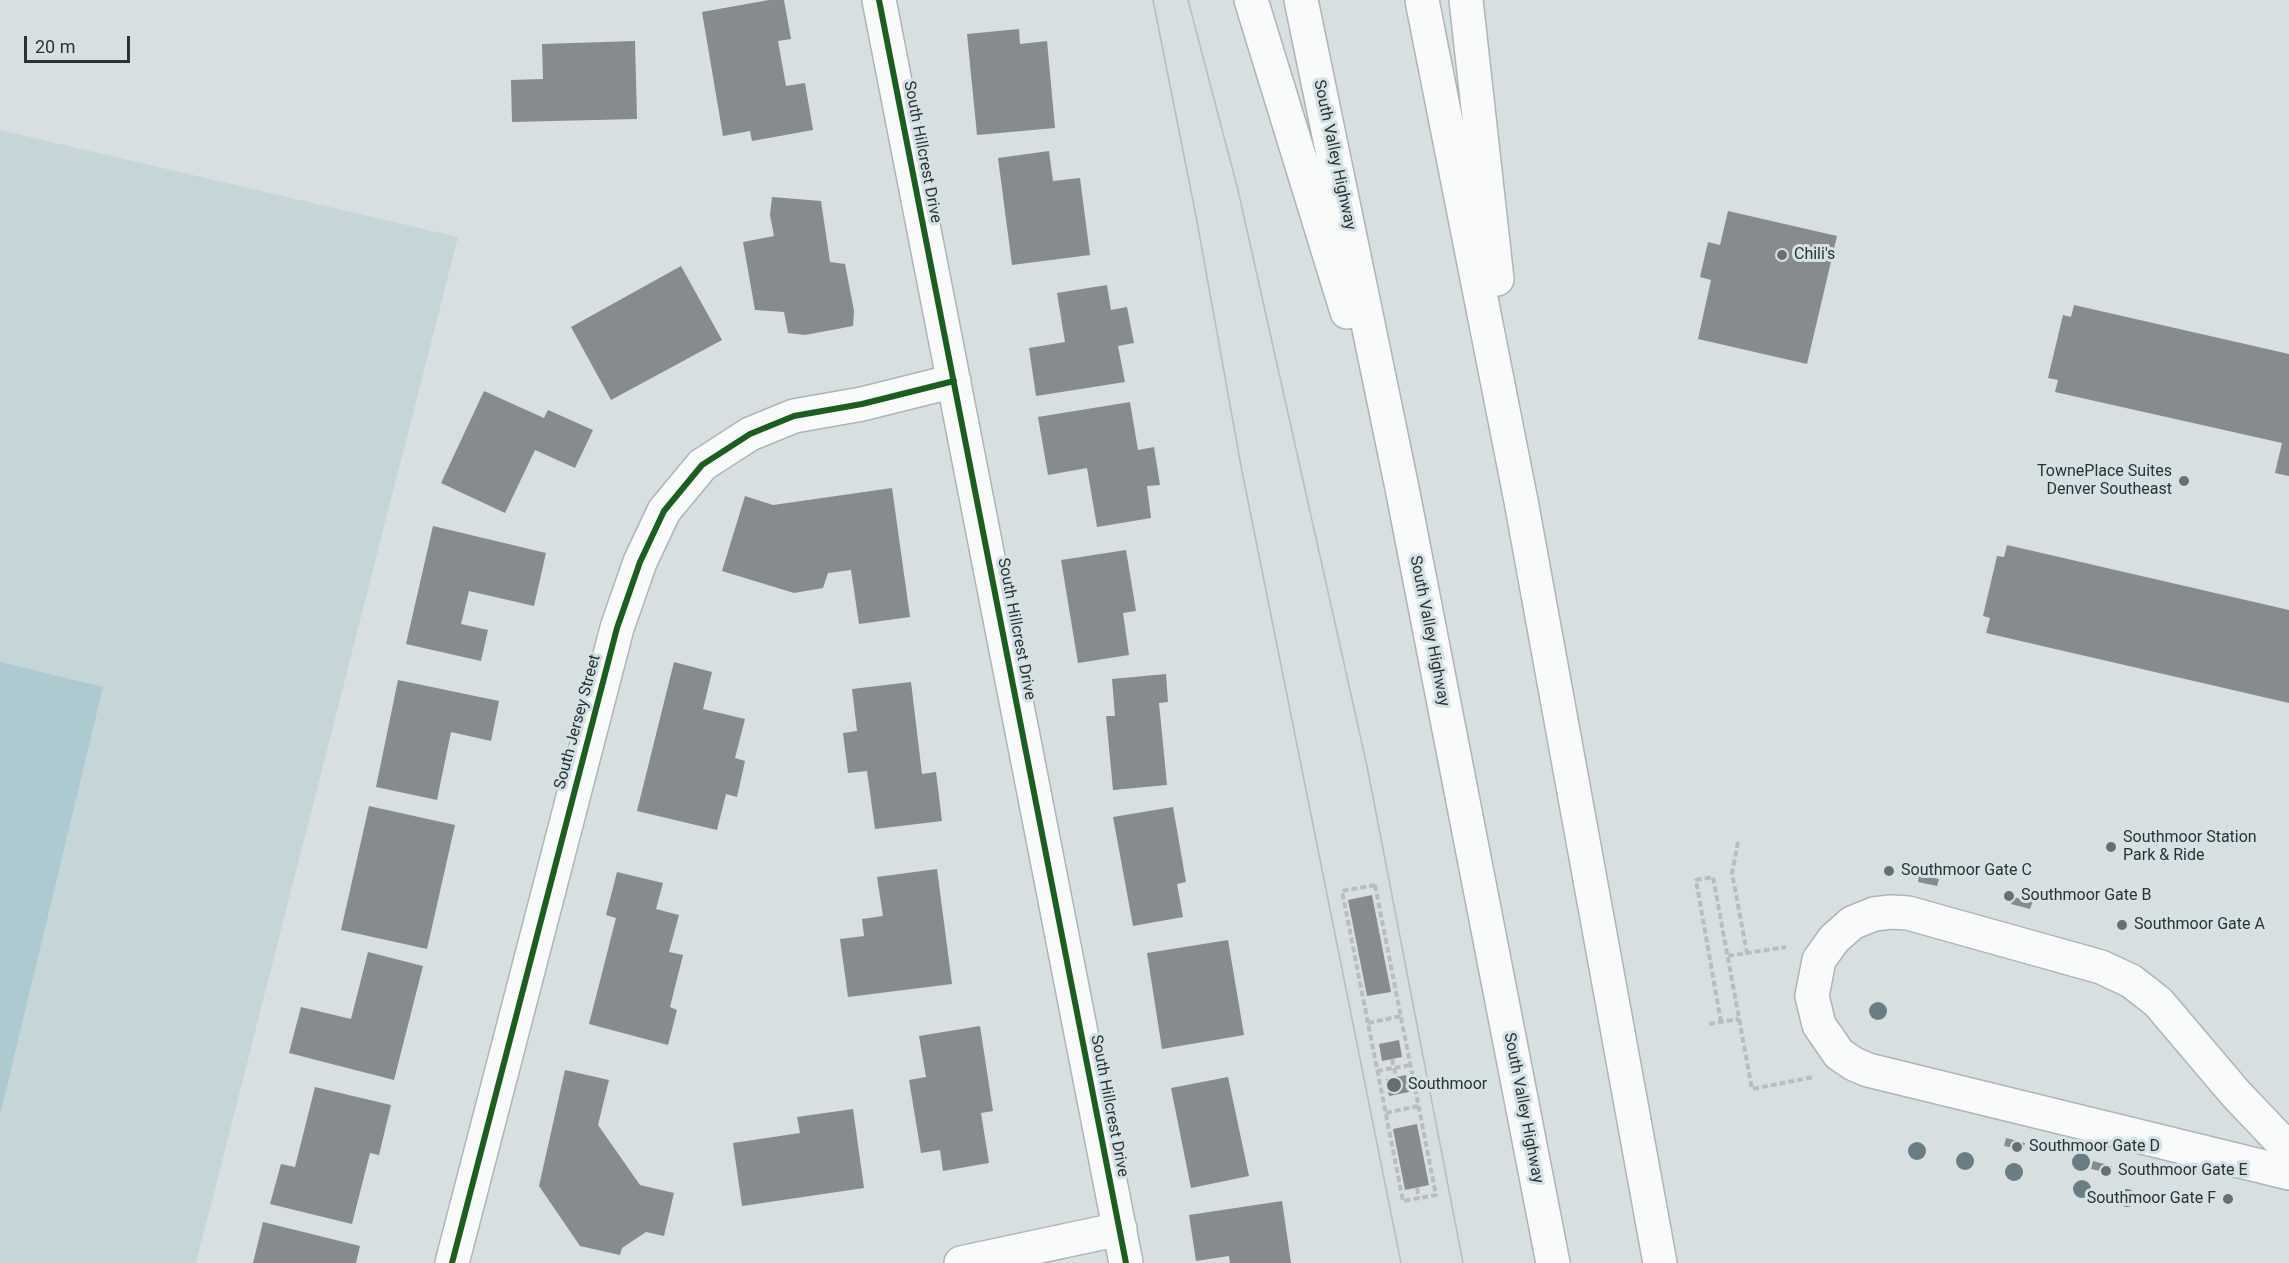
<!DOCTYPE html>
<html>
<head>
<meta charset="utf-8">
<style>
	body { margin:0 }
	#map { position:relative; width:2289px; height:1263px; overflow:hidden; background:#d8dfe1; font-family:Roboto,sans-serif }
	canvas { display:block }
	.scale { position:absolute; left:24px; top:36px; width:106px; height:27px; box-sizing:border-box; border:3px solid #2c3233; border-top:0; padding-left:8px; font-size:18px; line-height:21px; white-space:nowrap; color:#2c3233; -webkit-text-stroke:4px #d4e2e5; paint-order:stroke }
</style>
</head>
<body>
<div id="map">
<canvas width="2289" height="1263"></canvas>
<div class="scale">20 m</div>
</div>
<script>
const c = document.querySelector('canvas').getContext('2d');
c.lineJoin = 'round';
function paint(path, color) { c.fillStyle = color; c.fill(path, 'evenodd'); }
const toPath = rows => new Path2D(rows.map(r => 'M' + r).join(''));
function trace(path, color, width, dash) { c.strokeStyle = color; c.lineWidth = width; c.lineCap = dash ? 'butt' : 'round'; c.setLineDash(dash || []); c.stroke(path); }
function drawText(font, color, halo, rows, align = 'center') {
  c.font = font + ' Roboto,sans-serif'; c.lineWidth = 6; c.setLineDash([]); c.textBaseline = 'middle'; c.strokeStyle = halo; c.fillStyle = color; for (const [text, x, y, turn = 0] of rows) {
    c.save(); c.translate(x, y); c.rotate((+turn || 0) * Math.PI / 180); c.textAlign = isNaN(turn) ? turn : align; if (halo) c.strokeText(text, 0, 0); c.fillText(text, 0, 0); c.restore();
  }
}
paint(toPath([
	[0,130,458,237,196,1263,0,1263]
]), '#c6d5d8');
paint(toPath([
	[0,662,103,687,0,1115]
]), '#accad0');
paint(toPath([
	[769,0,784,0,791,39,778,41,786,86,805,83,813,130,752,141,750,131,723,136,702,12],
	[1019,29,1020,44,1047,41,1055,128,977,135,967,34],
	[635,41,637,119,512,122,511,80,543,79,542,44],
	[1049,151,1053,181,1080,178,1090,255,1012,265,998,158],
	[772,197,821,201,830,262,845,264,854,311,853,326,805,335,788,333,784,312,755,310,743,242,774,236,770,215],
	[1728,211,1837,236,1807,364,1698,339,1711,280,1700,277,1708,242,1720,245],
	[681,266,722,340,611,400,571,327],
	[1107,285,1111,310,1127,307,1134,343,1118,346,1125,382,1036,396,1029,348,1065,342,1057,293],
	[2074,305,2289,354,2289,476,2275,473,2282,443,2055,392,2058,380,2048,378,2063,315,2071,317],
	[484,391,544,418,548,410,593,430,575,468,535,450,505,513,441,483],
	[1130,402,1138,450,1154,447,1160,485,1147,486,1151,518,1097,527,1087,468,1048,475,1038,417],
	[892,488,910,617,859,624,851,570,828,573,823,588,794,593,722,571,745,496,773,505],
	[433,526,546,553,534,606,469,591,461,624,488,630,481,661,406,644],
	[2007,545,2289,610,2289,703,1986,633,1990,618,1983,616,1997,556,2004,557],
	[1126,550,1136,611,1123,613,1129,655,1078,663,1061,560],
	[674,662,712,672,703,709,745,719,735,758,745,761,737,797,726,794,717,830,637,811],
	[1166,674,1168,702,1159,703,1167,785,1113,790,1106,716,1115,716,1112,679],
	[398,680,499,701,491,741,451,732,437,800,376,787],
	[911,682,922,774,936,772,942,821,875,829,867,771,848,773,843,733,857,731,852,689],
	[369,806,455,825,427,949,341,930],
	[1173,807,1186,882,1177,884,1183,917,1133,926,1113,817],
	[937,869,952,984,848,997,840,939,864,936,862,919,883,916,877,877],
	[617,872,663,883,656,909,679,915,669,952,683,955,670,1007,677,1010,668,1045,589,1024,616,918,606,915],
	[1919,875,1939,879,1937,886,1918,882],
	[1372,895,1391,992,1367,996,1348,900],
	[2013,897,2033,901,2030,909,2011,904],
	[1228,940,1244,1035,1162,1049,1147,953],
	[368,952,423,966,394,1080,289,1053,301,1007,351,1019],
	[980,1026,993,1111,981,1113,989,1163,943,1171,940,1150,921,1153,909,1080,926,1077,919,1036],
	[1399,1040,1402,1057,1382,1061,1379,1044],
	[565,1070,609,1080,598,1125,640,1185,674,1193,664,1236,646,1232,622,1248,620,1255,580,1246,539,1186],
	[1406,1075,1409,1092,1389,1096,1386,1079],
	[1228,1077,1249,1176,1191,1188,1171,1088],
	[315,1087,391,1105,379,1155,370,1153,352,1224,270,1204,281,1164,295,1167],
	[853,1109,864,1188,742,1206,733,1143,800,1133,797,1117],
	[1417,1124,1429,1185,1405,1190,1393,1129],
	[2006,1138,2025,1143,2023,1150,2004,1146],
	[2093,1161,2112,1166,2110,1173,2091,1169],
	[1282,1201,1291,1263,1230,1263,1229,1256,1196,1261,1189,1215],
	[263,1222,360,1246,356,1263,253,1263]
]), '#878b8d');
const minor = toPath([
	[879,0,1126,1263],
	[2289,1145,2277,1137,2236,1094,2158,1002,2131,981,2101,967,1908,913,1891,912,1874,914,1852,923,1834,939,1819,960,1812,996,1819,1025,1839,1054,1854,1064,1868,1070,2289,1173],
	[452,1263,617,628,640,562,664,511,702,465,750,434,794,416,862,404,954,381],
	[961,1263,1120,1229]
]);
const highway = toPath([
	[1251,0,1347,312],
	[1301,0,1402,488,1553,1263],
	[1422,0,1521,501,1660,1263],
	[1466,0,1497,279]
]);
trace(minor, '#afb4b6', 36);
trace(highway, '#afb4b6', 36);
trace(toPath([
	[1738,842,1732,873,1747,953],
	[1375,885,1436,1195,1403,1201,1342,891,1375,885],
	[1728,956,1786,947],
	[1721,1022,1696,880,1713,877,1752,1089,1814,1077],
	[1368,1023,1401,1016],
	[1709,1024,1739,1019],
	[1392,1059,1396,1077],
	[1377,1071,1410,1065],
	[1386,1113,1418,1106],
	[1417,1188,1419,1198]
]), '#bbbdbd', 4, [6, 3]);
trace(minor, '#f9fafa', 33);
trace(highway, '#f9fafa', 33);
trace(toPath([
	[1153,0,1196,216,1241,466,1401,1263],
	[1188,0,1238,190,1367,766,1463,1263]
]), '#babcbc', 1.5);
trace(toPath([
	[879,0,1126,1263],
	[452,1263,617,628,640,562,664,511,702,465,750,434,794,416,862,404,954,381]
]), '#1b5e20', 6);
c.fillStyle = '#697e83';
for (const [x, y] of [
	[1878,1011],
	[1917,1151],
	[1965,1161],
	[2081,1162],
	[2014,1172],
	[2082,1189],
	[2127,1198]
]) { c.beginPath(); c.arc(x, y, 9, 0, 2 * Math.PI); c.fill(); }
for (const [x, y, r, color] of [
	[1782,255,6,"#686f70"],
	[2184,481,6,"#686f70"],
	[2111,847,6,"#686f70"],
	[1889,871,6,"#686f70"],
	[2009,896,6,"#686f70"],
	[2122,925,6,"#686f70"],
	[1394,1085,8,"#686f70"],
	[2017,1147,6,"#686f70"],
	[2106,1171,6,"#686f70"],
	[2228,1199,6,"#686f70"]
]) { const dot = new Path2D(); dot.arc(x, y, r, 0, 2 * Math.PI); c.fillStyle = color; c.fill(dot); trace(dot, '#d4e2e5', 2); }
drawText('16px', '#2c3233', '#d4e2e5', [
	["South Hillcrest Drive",922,152,79],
	["South Valley Highway",1334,155,78],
	["South Hillcrest Drive",1016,629,79],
	["South Valley Highway",1429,631,79],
	["South Jersey Street",578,722,-75],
	["South Hillcrest Drive",1109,1106,79],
	["South Valley Highway",1523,1108,79]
]);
drawText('16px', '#2c3233', '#d4e2e5', [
	["Chili's",1794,255],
	["TownePlace Suites",2172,472,"right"],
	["Denver Southeast",2172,490,"right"],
	["Southmoor Station",2123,838],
	["Park & Ride",2123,856],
	["Southmoor Gate C",1901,871],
	["Southmoor Gate B",2021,896],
	["Southmoor Gate A",2134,925],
	["Southmoor",1408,1085],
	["Southmoor Gate D",2029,1147],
	["Southmoor Gate E",2118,1171],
	["Southmoor Gate F",2216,1199,"right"]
], 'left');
</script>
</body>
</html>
